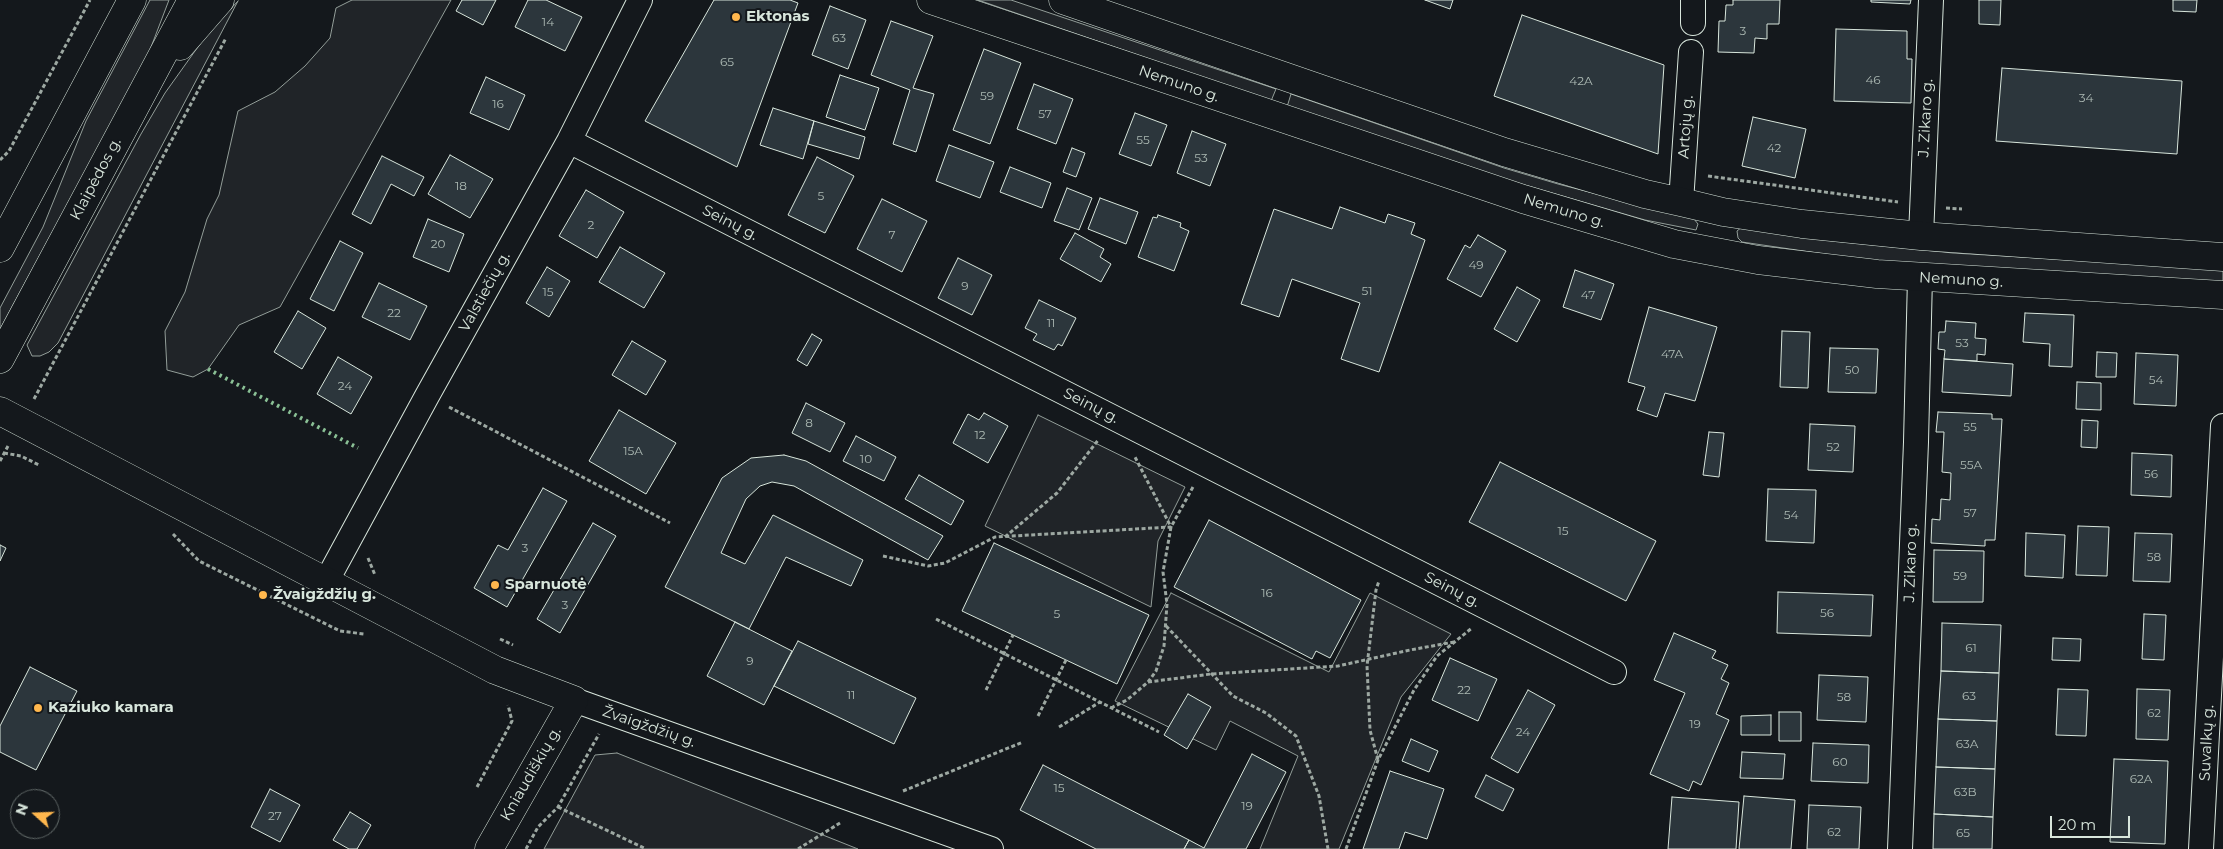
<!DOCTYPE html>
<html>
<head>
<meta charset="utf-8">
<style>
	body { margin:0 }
	#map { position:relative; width:2223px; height:849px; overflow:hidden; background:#14181c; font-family:Montserrat,sans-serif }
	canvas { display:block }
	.north { position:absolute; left:10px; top:789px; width:50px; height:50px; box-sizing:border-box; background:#14181c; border:1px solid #626a69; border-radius:50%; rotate:290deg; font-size:14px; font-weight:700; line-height:20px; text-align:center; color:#d8e6dc }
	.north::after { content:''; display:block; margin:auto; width:18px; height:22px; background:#ffb74d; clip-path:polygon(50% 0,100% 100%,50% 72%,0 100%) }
	.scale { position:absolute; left:2050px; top:816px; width:80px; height:22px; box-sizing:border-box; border:2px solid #d8e6dc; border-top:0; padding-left:6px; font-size:15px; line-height:18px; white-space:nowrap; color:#d8e6dc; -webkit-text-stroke:4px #14181c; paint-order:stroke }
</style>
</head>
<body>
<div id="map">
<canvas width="2223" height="849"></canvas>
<div class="north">N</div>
<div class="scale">20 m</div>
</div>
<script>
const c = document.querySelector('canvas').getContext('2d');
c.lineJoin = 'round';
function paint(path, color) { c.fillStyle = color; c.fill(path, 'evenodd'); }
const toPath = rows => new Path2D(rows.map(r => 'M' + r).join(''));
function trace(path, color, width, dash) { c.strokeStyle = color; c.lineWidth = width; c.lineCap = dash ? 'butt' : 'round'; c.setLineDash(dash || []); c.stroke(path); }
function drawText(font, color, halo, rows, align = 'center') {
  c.font = font + ' Montserrat,sans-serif'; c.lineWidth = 4; c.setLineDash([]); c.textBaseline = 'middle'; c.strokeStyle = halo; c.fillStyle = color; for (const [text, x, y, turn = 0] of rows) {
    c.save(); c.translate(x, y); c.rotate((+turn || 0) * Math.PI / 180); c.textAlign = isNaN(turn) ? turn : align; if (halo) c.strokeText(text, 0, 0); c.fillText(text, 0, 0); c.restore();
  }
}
const green = toPath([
	[150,0,169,0,148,55,0,329,0,308,43,227,86,121,150,0],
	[352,0,451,0,280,307,239,325,208,369,193,377,167,370,165,331,185,292,207,219,219,195,238,111,275,92,305,66,330,38,336,8,352,0],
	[978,0,1011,0,1276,89,1271,101,978,0],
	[238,1,58,343,49,352,40,356,32,356,27,345,141,134,165,93,195,51,210,31,238,1],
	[1291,94,1504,168,1558,184,1694,219,1698,224,1696,230,1645,220,1483,173,1287,107,1291,94],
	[1742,227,1805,238,1953,253,2223,269,2223,288,1872,261,1742,242,1738,238,1737,231,1742,227],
	[1038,415,1185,487,1158,541,1151,607,985,526,1038,415],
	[1171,593,1329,672,1370,593,1451,634,1401,697,1339,849,1260,849,1298,756,1230,721,1216,750,1115,701,1171,593],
	[617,753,858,849,544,849,595,755,617,753]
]);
paint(green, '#202428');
trace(green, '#939e99', 1);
const building = toPath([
	[462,0,496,0,483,25,456,11,462,0],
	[528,0,546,0,582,17,565,51,515,27,528,0],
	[714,0,790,0,798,3,737,167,645,121,714,0],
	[1425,0,1453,0,1450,9,1425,0],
	[1733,0,1780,0,1779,24,1767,24,1767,39,1755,38,1754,53,1718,52,1719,21,1725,21,1726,5,1733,5,1733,0],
	[1871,0,1911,0,1910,4,1871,2,1871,0],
	[1979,0,2001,0,2000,25,1979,24,1979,0],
	[2173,0,2197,0,2196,12,2173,11,2173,0],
	[830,6,866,20,848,69,812,55,830,6],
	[1522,15,1664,65,1658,154,1494,96,1522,15],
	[891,21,933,36,913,88,934,94,916,152,893,144,910,90,871,75,891,21],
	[1836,29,1907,31,1907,59,1912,59,1911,103,1834,101,1836,29],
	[984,49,1021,63,990,144,953,130,984,49],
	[2002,68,2182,81,2177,154,1996,141,2002,68],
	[840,75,879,88,865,130,826,117,840,75],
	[486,77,525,95,509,130,470,113,486,77],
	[1034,84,1073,99,1056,144,1017,129,1034,84],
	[773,108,814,121,803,159,760,145,773,108],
	[1135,113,1167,125,1151,166,1119,154,1135,113],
	[1753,117,1806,129,1795,178,1742,166,1753,117],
	[814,121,865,137,859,159,808,144,814,121],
	[1192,131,1226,144,1210,186,1177,173,1192,131],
	[949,145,994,162,980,198,936,181,949,145],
	[1072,148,1085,153,1076,177,1063,172,1072,148],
	[450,155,493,179,470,218,428,194,450,155],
	[382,156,424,177,414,196,391,184,371,224,352,214,382,156],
	[817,157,854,176,825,233,788,215,817,157],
	[1010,167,1051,183,1042,208,1000,192,1010,167],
	[1067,188,1092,198,1079,230,1054,221,1067,188],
	[586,190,624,212,597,258,559,236,586,190],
	[1100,198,1138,212,1126,244,1088,229,1100,198],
	[882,199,927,221,902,272,857,249,882,199],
	[1340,207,1385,223,1388,214,1415,223,1411,234,1425,240,1379,372,1341,359,1360,303,1292,279,1279,317,1241,304,1274,209,1332,229,1340,207],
	[1158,215,1181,223,1180,227,1189,231,1174,271,1138,257,1153,217,1157,218,1158,215],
	[428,219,464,234,449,272,413,257,428,219],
	[1075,233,1104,249,1100,257,1111,264,1101,282,1060,259,1075,233],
	[1478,235,1506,251,1481,297,1447,279,1465,245,1470,248,1478,235],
	[340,241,363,253,334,311,310,299,340,241],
	[620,247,665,273,644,308,599,282,620,247],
	[958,258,992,275,972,315,938,298,958,258],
	[547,267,570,281,549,317,526,303,547,267],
	[1575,270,1614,284,1601,320,1563,307,1575,270],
	[379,283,427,306,410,340,362,317,379,283],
	[1517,287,1540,300,1517,342,1494,329,1517,287],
	[1039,300,1076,318,1062,346,1058,344,1054,350,1033,340,1037,334,1025,328,1039,300],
	[1649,307,1717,327,1695,401,1665,393,1657,417,1637,410,1645,387,1628,382,1649,307],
	[298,311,326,328,302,369,274,352,298,311],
	[2025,313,2074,315,2072,367,2049,366,2050,344,2023,342,2025,313],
	[1946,321,1976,323,1975,338,1986,339,1985,355,1977,354,1977,361,1944,359,1945,350,1938,349,1939,332,1945,332,1946,321],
	[1782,331,1810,332,1808,388,1780,387,1782,331],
	[812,334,822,340,807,366,797,360,812,334],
	[632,341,666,361,646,395,612,375,632,341],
	[1830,348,1878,349,1876,393,1828,392,1830,348],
	[2097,352,2117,353,2116,377,2096,377,2097,352],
	[2136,353,2178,355,2176,406,2134,404,2136,353],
	[338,357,372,377,351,414,317,394,338,357],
	[1944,359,2013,364,2011,396,1942,392,1944,359],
	[2077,382,2101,383,2101,410,2076,409,2077,382],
	[806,403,845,423,830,452,792,433,806,403],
	[619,410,676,443,646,494,589,461,619,410],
	[1938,412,1992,414,1992,419,2002,419,1995,540,1985,540,1985,546,1931,543,1932,519,1940,520,1941,499,1950,500,1951,473,1942,472,1944,432,1936,432,1938,412],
	[984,413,1008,426,988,463,953,443,968,414,979,420,984,413],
	[2082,420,2098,421,2097,448,2081,447,2082,420],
	[1810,424,1855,426,1853,472,1808,470,1810,424],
	[1709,432,1724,433,1719,477,1703,475,1709,432],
	[856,436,896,457,884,481,843,461,856,436],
	[2132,453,2172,455,2171,497,2131,495,2132,453],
	[784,455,806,461,943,536,928,560,794,486,772,482,760,486,746,499,721,553,745,564,773,515,863,560,851,586,786,557,749,629,665,587,722,478,751,458,784,455],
	[1500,462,1656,541,1626,601,1469,522,1500,462],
	[919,475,964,501,951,525,905,499,919,475],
	[543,488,567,501,507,607,474,588,498,545,508,550,543,488],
	[1768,489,1816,490,1814,543,1766,541,1768,489],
	[1209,520,1361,600,1330,658,1316,651,1312,659,1174,587,1209,520],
	[593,523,616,536,560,633,537,619,593,523],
	[2078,526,2109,527,2107,576,2076,575,2078,526],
	[2026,533,2065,535,2063,578,2025,576,2026,533],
	[2135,533,2172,534,2170,582,2133,581,2135,533],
	[994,543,1149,615,1117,684,962,611,994,543],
	[0,545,6,548,0,561,0,545],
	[1934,550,1984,551,1983,602,1933,602,1934,550],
	[1778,592,1873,595,1871,636,1777,633,1778,592],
	[2144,614,2166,615,2164,660,2142,659,2144,614],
	[735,622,792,651,764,705,707,676,735,622],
	[1942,623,2001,625,1999,673,1941,671,1942,623],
	[1674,633,1716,651,1712,658,1728,665,1721,679,1729,683,1716,714,1729,720,1701,785,1693,781,1689,791,1650,774,1685,693,1654,680,1674,633],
	[2053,638,2081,639,2080,661,2052,660,2053,638],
	[798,641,916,698,894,744,774,686,798,641],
	[1450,658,1497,679,1478,721,1432,700,1450,658],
	[30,667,77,691,36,770,0,752,0,726,30,667],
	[1941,671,1999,673,1997,721,1938,719,1941,671],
	[1819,675,1868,677,1866,722,1817,720,1819,675],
	[2058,689,2088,690,2086,736,2056,735,2058,689],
	[2137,689,2170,690,2168,740,2136,739,2137,689],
	[1528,690,1555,705,1518,773,1491,758,1528,690],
	[1188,694,1211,707,1187,749,1164,735,1188,694],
	[1779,712,1801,712,1801,741,1779,741,1779,712],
	[1771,715,1771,735,1741,735,1741,716,1771,715],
	[1938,719,1997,721,1995,769,1936,767,1938,719],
	[1411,739,1438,751,1429,772,1402,761,1411,739],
	[1813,743,1869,745,1868,783,1811,781,1813,743],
	[1742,752,1785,754,1783,779,1740,778,1742,752],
	[1252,754,1286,772,1246,849,1184,849,1189,840,1204,848,1252,754],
	[2114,759,2168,761,2165,844,2110,842,2114,759],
	[1043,765,1189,840,1184,849,1096,849,1020,810,1043,765],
	[1936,767,1995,769,1993,817,1934,814,1936,767],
	[1390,771,1444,789,1427,839,1405,832,1399,849,1363,849,1390,771],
	[1486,775,1514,789,1503,811,1475,797,1486,775],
	[270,789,300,805,280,842,251,827,270,789],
	[1744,796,1795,800,1791,849,1739,849,1744,796],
	[1672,797,1739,802,1736,849,1668,849,1672,797],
	[1809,805,1861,807,1859,849,1807,849,1809,805],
	[350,812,371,825,357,849,349,849,333,840,350,812],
	[1934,814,1993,817,1992,849,1933,849,1934,814]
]);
paint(building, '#2c363c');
trace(building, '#d8e6dc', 1);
const minor = toPath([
	[1693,23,1693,0],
	[569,141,1614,672],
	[1681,202,1691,52],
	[1921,236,1931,0],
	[326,582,427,396,569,141,640,0],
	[574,700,991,849],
	[1900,849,1916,442,1920,277],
	[2201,849,2223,426]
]);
const secondary = toPath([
	[931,0,1523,199,1674,244,1758,260,1877,274,2223,295],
	[1063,0,1504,152,1645,194,1681,202,1723,212,1802,224,1921,236,2223,257],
	[0,411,495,670,574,700,489,849]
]);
const trunk = toPath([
	[180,46,220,0],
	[0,248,132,0],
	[0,359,192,0]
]);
trace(minor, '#d8e6dc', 26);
trace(secondary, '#d8e6dc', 29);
trace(trunk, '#d8e6dc', 29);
trace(toPath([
	[0,160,9,151,90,0],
	[1708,176,1898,202],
	[1946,208,1962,209],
	[34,399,226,38],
	[449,407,670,523],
	[4,453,21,456,39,465],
	[0,461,8,446],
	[173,534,199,561,340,631,364,634],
	[1005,537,1057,493,1099,439],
	[883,556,928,566,945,563,995,537,1171,527,1135,457],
	[368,558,375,575],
	[936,619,1159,732],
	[1166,626,1233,696,1266,713,1296,736,1319,796,1328,849],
	[500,639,513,645],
	[1148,682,1211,674,1338,666,1410,650,1454,642],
	[986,690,1013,635],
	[1111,708,1127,700,1148,682,1156,671,1164,646,1167,604,1163,572,1171,527,1193,487],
	[1038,716,1066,660],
	[1059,727,1100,702],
	[1378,760,1370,730,1367,666,1376,590,1379,581],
	[477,787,512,721,508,705],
	[903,791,1023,742],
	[558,807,646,849],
	[526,849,538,827,558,807,599,734],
	[798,849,840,823],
	[1346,849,1378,760,1414,690,1437,656,1472,628]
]), '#9da8a2', 3, [4, 2.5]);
trace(minor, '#14181c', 24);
trace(secondary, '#14181c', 28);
trace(trunk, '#14181c', 28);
trace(toPath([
	[208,369,358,448]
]), '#8ac095', 4, [2.5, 4]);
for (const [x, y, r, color] of [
	[736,17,5,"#ffb74d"],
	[495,585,5,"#ffb74d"],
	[263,595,5,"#ffb74d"],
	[38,708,5,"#ffb74d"]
]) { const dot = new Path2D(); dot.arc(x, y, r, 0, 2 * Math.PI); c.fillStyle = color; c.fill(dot); trace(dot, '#14181c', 2); }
drawText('12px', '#adbab4', null, [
	["14",548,22],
	["3",1743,31],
	["63",839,38],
	["65",727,62],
	["46",1873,80],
	["42A",1581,81],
	["59",987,96],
	["34",2086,98],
	["16",498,104],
	["57",1045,114],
	["55",1143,140],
	["42",1774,148],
	["53",1201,158],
	["18",461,186],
	["5",821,196],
	["2",591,225],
	["7",892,235],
	["20",438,244],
	["49",1476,265],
	["9",965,286],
	["51",1367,291],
	["15",548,292],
	["47",1588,295],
	["22",394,313],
	["11",1051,323],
	["53",1962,343],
	["47A",1672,354],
	["50",1852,370],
	["54",2156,380],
	["24",345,386],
	["8",809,423],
	["55",1970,427],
	["12",980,435],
	["52",1833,447],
	["15A",633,451],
	["10",866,459],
	["55A",1971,465],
	["56",2151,474],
	["57",1970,513],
	["54",1791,515],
	["15",1563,531],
	["3",525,548],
	["58",2154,557],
	["59",1960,576],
	["16",1267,593],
	["3",565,605],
	["56",1827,613],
	["5",1057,614],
	["61",1971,648],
	["9",750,661],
	["22",1464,690],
	["11",851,695],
	["63",1969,696],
	["58",1844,697],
	["62",2154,713],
	["19",1695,724],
	["24",1523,732],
	["63A",1967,744],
	["60",1840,762],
	["62A",2141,779],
	["15",1059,788],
	["63B",1965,792],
	["19",1247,806],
	["27",275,816],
	["62",1834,832],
	["65",1963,833]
]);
drawText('bold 15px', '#d8e6dc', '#14181c', [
	["Ektonas",746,17],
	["Sparnuotė",505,585],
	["Žvaigždžių g.",273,595],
	["Kaziuko kamara",48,708]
], 'left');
drawText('15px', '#d8e6dc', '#14181c', [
	["Nemuno g.",1179,84,19],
	["J. Zikaro g.",1926,118,-87],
	["Artojų g.",1686,127,-86],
	["Klaipėdos g.",96,179,-62],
	["Nemuno g.",1564,211,17],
	["Seinų g.",730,223,27],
	["Nemuno g.",1961,280,3],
	["Valstiečių g.",485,292,-61],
	["Seinų g.",1091,406,27],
	["J. Zikaro g.",1911,563,-88],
	["Seinų g.",1452,590,27],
	["Žvaigždžių g.",649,727,19],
	["Suvalkų g.",2207,743,-87],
	["Kniaudiškių g.",531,774,-60]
]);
</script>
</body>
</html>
